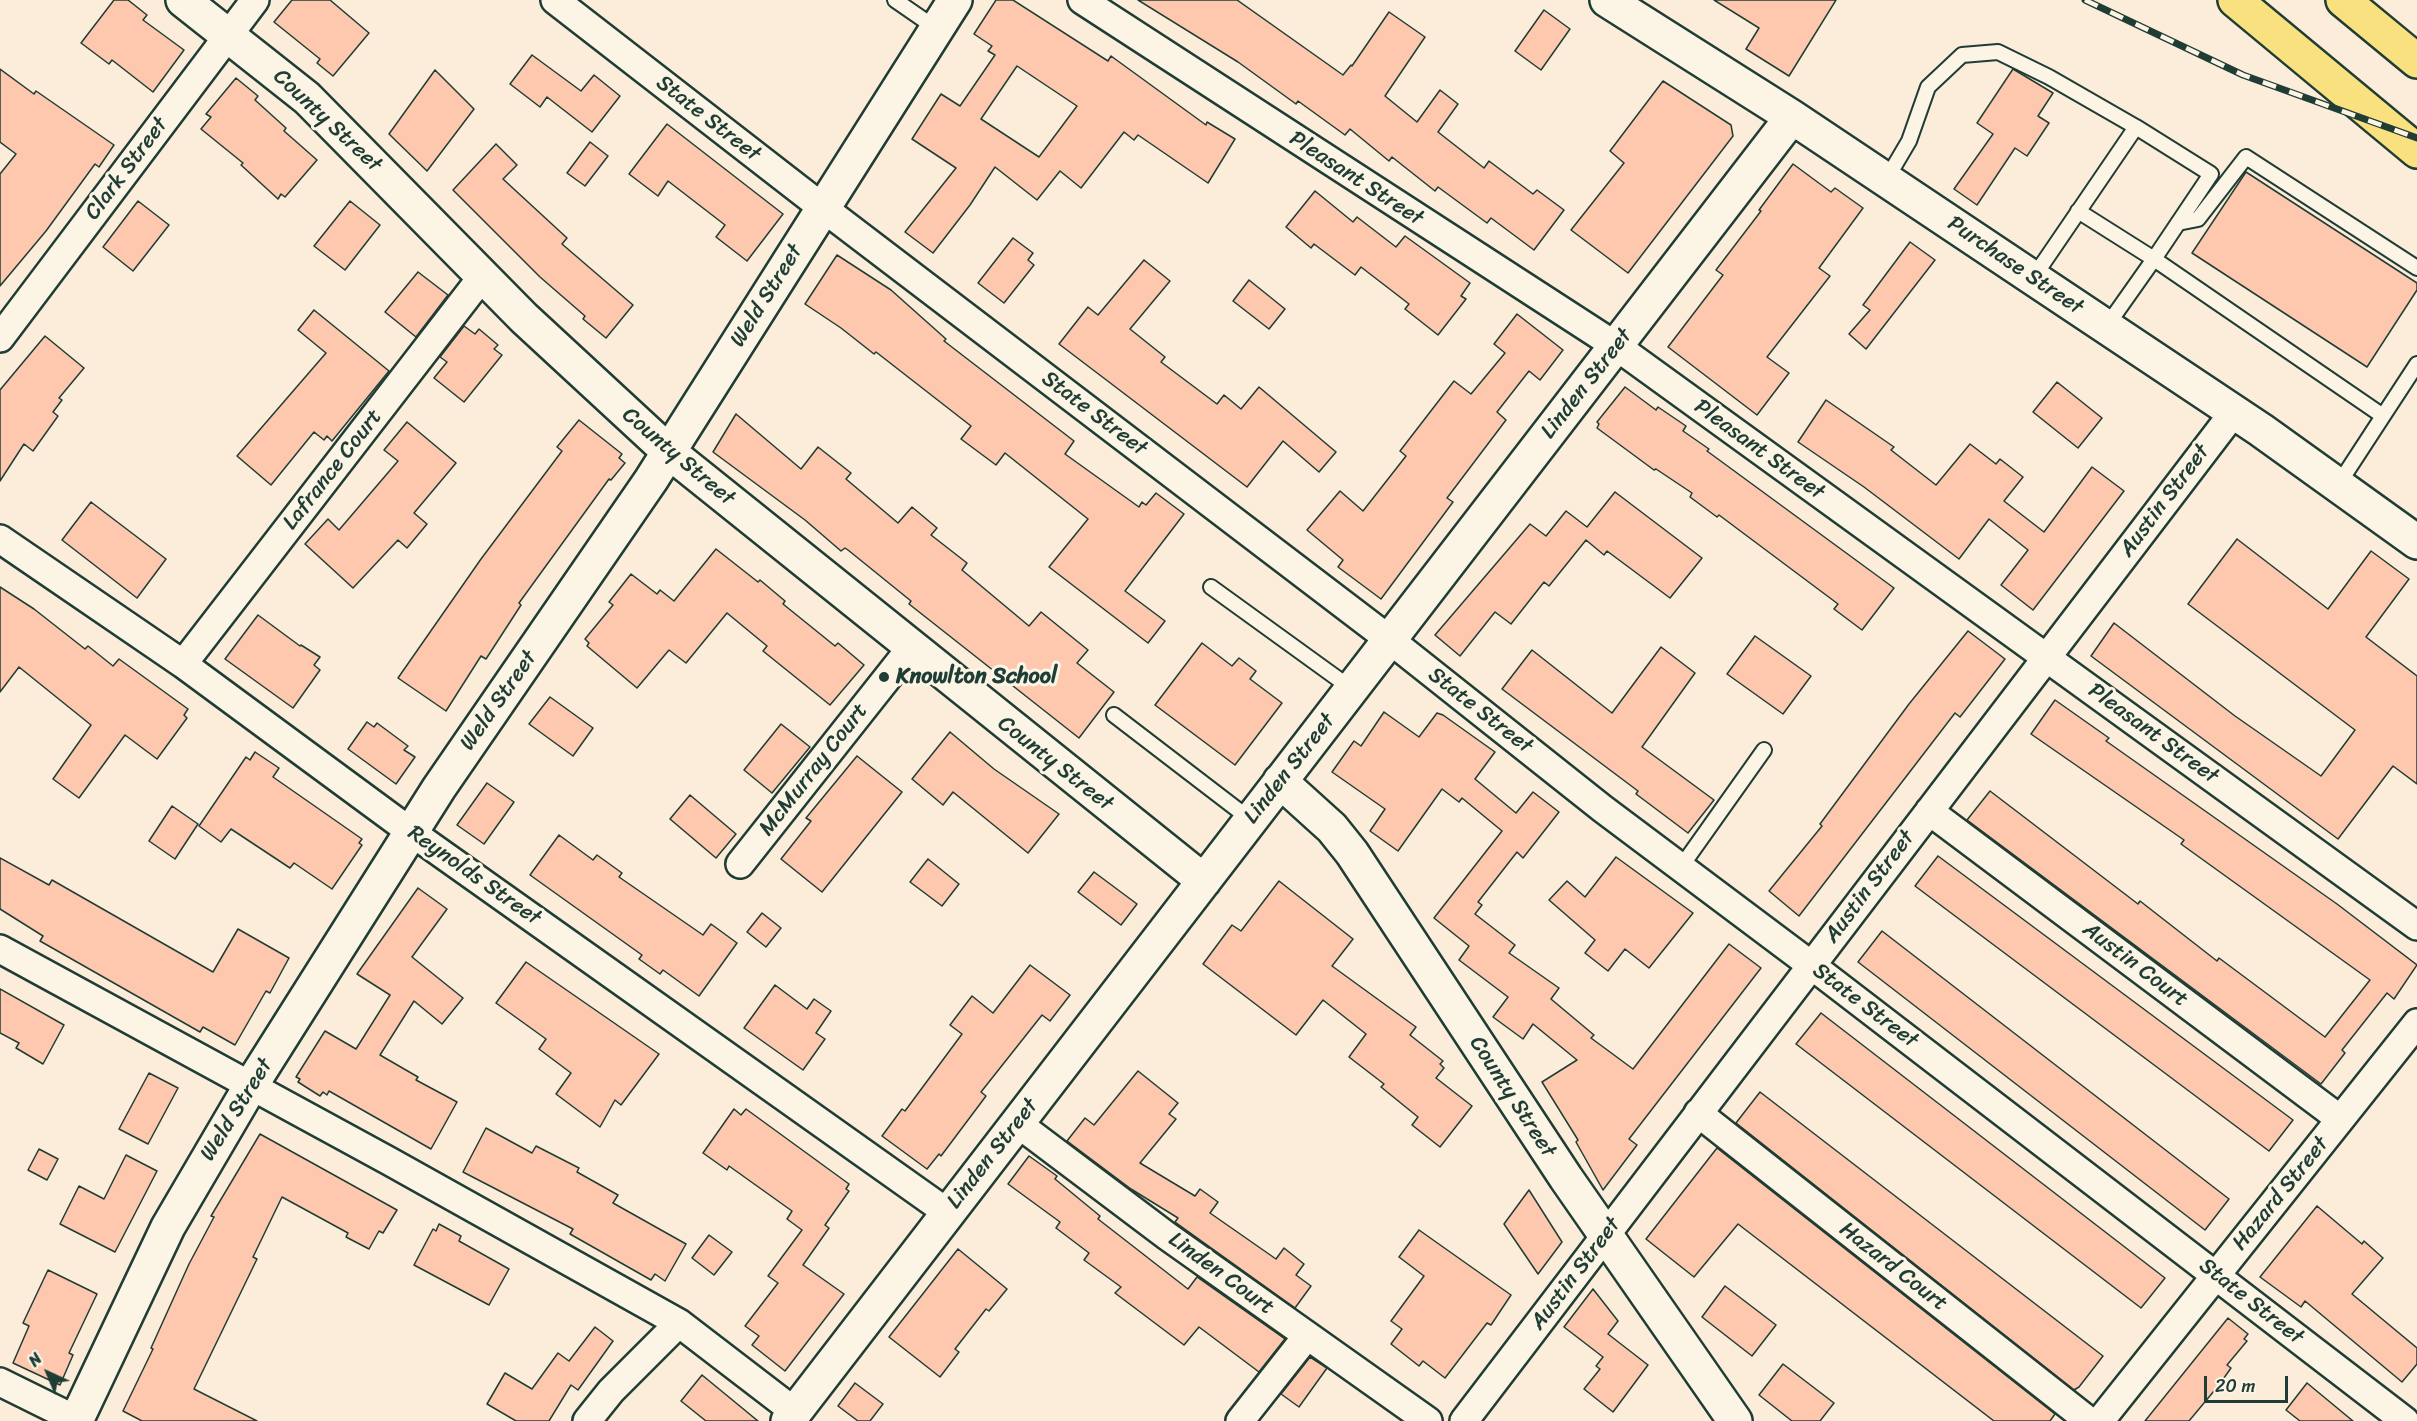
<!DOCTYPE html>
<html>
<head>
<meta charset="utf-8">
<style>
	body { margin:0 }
	#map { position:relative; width:2417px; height:1421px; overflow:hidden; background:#fcecda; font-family:Sriracha,sans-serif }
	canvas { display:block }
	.north { position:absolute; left:18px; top:1343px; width:60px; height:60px; -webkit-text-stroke:4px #fcf5e5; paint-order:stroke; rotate:316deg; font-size:16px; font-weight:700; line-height:24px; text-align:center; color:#1f3d34 }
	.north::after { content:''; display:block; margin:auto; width:21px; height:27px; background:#1f3d34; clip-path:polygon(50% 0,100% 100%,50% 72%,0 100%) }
	.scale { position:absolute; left:2204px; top:1376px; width:84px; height:27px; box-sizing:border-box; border:3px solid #1f3d34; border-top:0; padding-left:8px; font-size:18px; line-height:21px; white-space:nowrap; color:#1f3d34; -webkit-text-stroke:4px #fcf5e5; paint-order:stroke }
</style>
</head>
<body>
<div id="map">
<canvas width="2417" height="1421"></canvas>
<div class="north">N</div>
<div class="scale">20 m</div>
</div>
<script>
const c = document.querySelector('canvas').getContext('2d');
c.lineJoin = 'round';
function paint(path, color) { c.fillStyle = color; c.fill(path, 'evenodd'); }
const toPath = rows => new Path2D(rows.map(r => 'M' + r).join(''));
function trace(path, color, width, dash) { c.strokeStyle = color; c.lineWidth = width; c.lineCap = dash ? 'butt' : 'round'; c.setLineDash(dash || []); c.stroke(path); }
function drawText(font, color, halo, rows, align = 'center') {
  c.font = font + ' Sriracha,sans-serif'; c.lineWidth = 6; c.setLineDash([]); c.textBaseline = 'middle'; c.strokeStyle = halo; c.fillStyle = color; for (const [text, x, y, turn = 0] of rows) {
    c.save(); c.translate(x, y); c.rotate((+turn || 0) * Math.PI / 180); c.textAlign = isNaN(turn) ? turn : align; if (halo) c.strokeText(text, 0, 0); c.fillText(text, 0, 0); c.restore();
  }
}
const building = toPath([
	[114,0,128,0,147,15,143,20,184,50,153,92,112,60,109,64,81,43,114,0],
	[292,0,330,0,369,33,333,76,317,63,320,59,274,22,292,0],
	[996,0,1013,0,1108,61,1111,56,1206,125,1207,122,1235,139,1208,183,1138,135,1134,140,1124,132,1081,188,1060,171,1037,200,995,167,970,205,933,253,905,232,956,168,912,139,941,94,960,106,995,55,988,51,992,46,974,34,996,0],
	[1017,66,1077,106,1039,157,981,119,1017,66],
	[1138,0,1237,0,1343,75,1351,65,1352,66,1389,12,1425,37,1385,96,1417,122,1440,90,1458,104,1438,132,1484,168,1489,161,1533,194,1537,190,1564,210,1534,250,1491,218,1487,223,1438,187,1435,191,1392,157,1389,161,1350,129,1345,135,1298,101,1296,104,1238,62,1138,0],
	[1714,0,1836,0,1789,76,1746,49,1759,28,1714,0],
	[1544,10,1570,29,1541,70,1515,51,1544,10],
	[532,55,581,91,594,75,620,96,592,132,547,97,540,107,510,84,532,55],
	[0,69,34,94,36,91,114,145,99,167,95,164,46,231,0,286,0,174,16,154,0,142,0,69],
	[2013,69,2053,93,2038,116,2049,123,2027,156,2015,148,1977,205,1954,189,1993,134,1977,123,2013,69],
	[435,70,474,109,427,171,389,134,435,70],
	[236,78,258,96,255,100,286,128,284,131,317,160,285,197,281,194,278,199,241,165,243,163,201,129,211,117,206,114,236,78],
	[1663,81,1731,125,1733,136,1628,273,1571,230,1624,163,1610,151,1663,81],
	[667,124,783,214,747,261,716,237,725,225,668,181,658,196,629,174,667,124],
	[590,142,608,156,585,186,567,173,590,142],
	[496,144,517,165,503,179,567,238,562,244,633,305,606,338,583,319,585,316,540,277,453,190,496,144],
	[1793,164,1831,192,1835,188,1863,208,1819,268,1830,276,1767,357,1789,373,1757,415,1668,347,1723,275,1716,270,1761,211,1759,210,1793,164],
	[2246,172,2417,283,2417,290,2367,367,2192,253,2246,172],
	[1315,191,1353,222,1357,217,1396,247,1405,236,1470,283,1461,296,1466,299,1438,335,1405,309,1409,304,1361,267,1355,275,1314,244,1311,248,1286,227,1315,191],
	[138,201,169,225,133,271,103,247,138,201],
	[350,201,380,225,345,270,314,246,350,201],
	[1013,238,1033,253,1028,260,1034,265,1004,303,978,283,1013,238],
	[1910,242,1935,260,1866,349,1849,334,1870,310,1863,305,1910,242],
	[837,255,891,290,946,339,944,341,1074,441,1065,454,1139,507,1142,502,1146,505,1156,493,1184,514,1125,591,1165,621,1148,643,1049,567,1088,519,1005,453,996,465,961,439,971,426,876,352,874,354,841,328,805,304,837,255],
	[1144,260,1170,281,1130,329,1165,357,1161,362,1217,404,1224,395,1241,409,1259,387,1336,452,1319,472,1283,441,1247,487,1059,344,1088,307,1098,315,1144,260],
	[418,272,448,295,416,337,385,312,418,272],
	[1249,280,1285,309,1269,329,1233,301,1249,280],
	[314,310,389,371,332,441,327,436,324,440,314,432,271,485,237,456,326,353,298,330,314,310],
	[1517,314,1563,350,1540,380,1529,371,1497,412,1506,420,1447,498,1453,502,1381,599,1338,567,1343,560,1307,530,1340,491,1363,511,1406,456,1400,451,1454,381,1471,394,1505,353,1494,344,1517,314],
	[464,326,475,334,479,329,498,345,494,349,502,355,464,402,434,378,447,362,440,357,464,326],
	[45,336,84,368,59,398,62,400,53,412,58,416,33,451,24,444,0,481,0,390,45,336],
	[2057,382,2102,418,2078,448,2033,412,2057,382],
	[1625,387,1656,410,1658,407,1686,426,1683,431,1709,449,1707,451,1894,588,1862,630,1834,609,1838,604,1719,515,1717,517,1690,497,1692,493,1656,469,1654,470,1597,428,1599,424,1597,422,1625,387],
	[1826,400,1894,447,1891,450,1936,485,1970,444,1996,464,2000,459,2023,477,2004,501,2044,532,2092,467,2124,491,2033,610,2001,585,2028,550,1989,519,1959,559,1864,487,1798,442,1826,400],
	[736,414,801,469,818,447,851,473,846,479,898,523,912,507,937,528,931,535,967,563,962,570,1029,626,1041,612,1088,650,1077,663,1114,692,1079,738,909,604,911,601,848,550,845,548,841,551,805,520,713,452,736,414],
	[579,420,622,454,619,458,625,463,611,480,609,479,519,603,521,605,486,659,481,656,446,711,398,678,481,559,562,451,557,447,579,420],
	[407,422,456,463,414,513,427,524,407,548,398,540,353,588,305,544,328,519,339,530,398,461,384,450,407,422],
	[1615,492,1702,558,1670,598,1607,551,1604,555,1586,540,1549,586,1544,582,1511,624,1495,612,1460,656,1435,635,1530,524,1546,536,1566,511,1587,527,1615,492],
	[91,502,166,559,137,598,62,540,91,502],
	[2237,539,2328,609,2371,551,2409,579,2366,637,2417,676,2417,784,2393,766,2338,839,2091,656,2114,623,2235,716,2321,776,2355,730,2188,604,2237,539],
	[716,549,758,582,760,580,785,601,783,604,835,646,838,643,864,665,830,705,763,651,767,646,727,613,686,663,669,650,637,688,587,646,589,643,585,639,613,605,609,602,631,574,657,594,660,590,674,601,716,549],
	[0,587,34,609,85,649,88,646,113,666,119,659,188,709,184,715,187,718,157,759,125,735,79,798,53,779,91,725,19,667,0,692,0,587],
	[258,615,300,646,301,645,320,657,314,665,320,670,293,708,225,659,258,615],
	[1968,631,2005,659,1960,717,1955,713,1799,916,1769,891,1822,826,1820,824,1909,704,1968,631],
	[1755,636,1811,676,1783,714,1727,674,1755,636],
	[1202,643,1232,666,1239,658,1256,671,1250,679,1282,703,1235,765,1155,705,1202,643],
	[1661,647,1695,673,1642,747,1714,800,1688,833,1636,794,1638,791,1502,689,1532,650,1612,713,1661,647],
	[550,697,593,728,573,756,529,724,550,697],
	[2055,700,2109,738,2106,741,2337,904,2417,965,2394,999,2387,993,2342,1050,2345,1053,2321,1084,1967,820,1990,791,2138,904,2140,901,2217,961,2219,958,2325,1037,2370,980,2181,844,2184,840,2031,734,2055,700],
	[1384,712,1419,737,1437,713,1443,715,1495,752,1475,779,1516,813,1533,792,1559,812,1523,858,1517,852,1478,902,1482,905,1475,914,1515,945,1509,953,1559,988,1551,999,1594,1035,1591,1038,1633,1069,1729,944,1761,968,1629,1139,1637,1145,1603,1190,1576,1142,1578,1140,1542,1082,1577,1060,1533,1024,1523,1039,1493,1017,1508,997,1459,960,1469,946,1434,918,1502,831,1462,798,1459,802,1442,789,1398,851,1370,831,1385,809,1332,772,1354,741,1361,746,1384,712],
	[367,722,374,727,377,723,408,746,404,750,415,757,396,784,348,749,367,722],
	[781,724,810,747,772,793,744,770,781,724],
	[950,732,994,769,1059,814,1028,853,953,792,943,805,912,779,950,732],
	[255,752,279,768,273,777,362,839,359,843,362,845,332,889,294,863,290,868,231,829,221,842,199,826,246,757,250,760,255,752],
	[857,756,902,792,822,892,781,859,811,821,806,818,857,756],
	[487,783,514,802,484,844,457,825,487,783],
	[690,795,736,834,716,858,670,819,690,795],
	[172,806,198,824,175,859,149,841,172,806],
	[559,835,593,860,597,855,622,873,619,877,703,935,711,924,737,943,699,996,663,970,660,974,639,959,642,955,530,875,559,835],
	[1938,856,2293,1120,2269,1151,1915,886,1938,856],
	[1616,857,1693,913,1649,968,1625,949,1608,971,1585,953,1595,940,1549,900,1567,881,1585,897,1616,857],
	[0,858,49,885,52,880,213,972,238,929,289,958,270,993,266,991,235,1045,203,1027,200,1032,40,941,43,936,0,909,0,858],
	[928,859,959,884,942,906,910,882,928,859],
	[1094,872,1137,904,1121,925,1078,892,1094,872],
	[1279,881,1353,939,1332,966,1416,1027,1410,1035,1443,1061,1440,1064,1444,1068,1436,1078,1472,1106,1440,1147,1412,1125,1418,1117,1381,1087,1384,1084,1349,1057,1366,1034,1323,1000,1296,1035,1203,964,1232,925,1241,931,1279,881],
	[418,888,447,909,412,957,463,998,442,1024,414,1001,380,1055,418,1077,416,1080,457,1102,431,1149,329,1091,327,1095,323,1092,320,1096,298,1082,300,1079,296,1077,325,1031,356,1049,390,995,357,974,418,888],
	[762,913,781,928,766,947,747,932,762,913],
	[1882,931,2229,1199,2205,1230,1858,962,1882,931],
	[526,962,659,1054,621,1105,615,1100,600,1127,556,1094,571,1073,539,1049,546,1039,496,1003,526,962],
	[1030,965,1070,995,1050,1021,1042,1015,981,1092,986,1096,941,1156,939,1154,927,1169,882,1136,902,1109,905,1111,962,1034,950,1025,972,996,993,1013,1030,965],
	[775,985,807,1009,814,999,831,1011,816,1033,825,1039,803,1070,744,1028,775,985],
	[0,989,64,1025,43,1064,16,1048,19,1043,0,1033,0,989],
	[1821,1013,2165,1278,2141,1308,1796,1044,1821,1013],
	[1138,1071,1178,1103,1169,1114,1176,1119,1140,1163,1195,1196,1200,1189,1218,1202,1210,1213,1276,1259,1284,1248,1304,1264,1296,1275,1311,1286,1295,1308,1175,1222,1178,1218,1131,1189,1067,1141,1085,1118,1094,1125,1138,1071],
	[149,1073,178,1088,148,1144,119,1129,149,1073],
	[1760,1092,2103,1356,2079,1387,2074,1390,1736,1123,1760,1092],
	[734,1109,741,1115,746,1109,849,1184,846,1189,849,1191,825,1225,829,1228,803,1265,844,1294,785,1371,752,1345,759,1336,745,1326,778,1283,768,1276,802,1230,787,1219,792,1211,729,1166,727,1170,703,1153,734,1109],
	[486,1128,532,1153,536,1146,579,1168,577,1172,618,1195,613,1203,686,1244,665,1281,655,1274,651,1280,570,1234,573,1229,463,1172,486,1128],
	[260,1134,397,1210,383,1233,379,1231,369,1249,346,1237,348,1233,282,1197,253,1257,257,1259,194,1389,257,1421,142,1421,123,1411,153,1349,151,1348,189,1264,214,1217,211,1216,260,1134],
	[1717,1148,2055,1414,2050,1421,1994,1421,1738,1224,1694,1277,1646,1239,1717,1148],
	[39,1149,58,1159,47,1180,28,1170,39,1149],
	[126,1155,157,1171,115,1252,60,1224,79,1186,104,1199,126,1155],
	[1029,1156,1057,1176,1055,1179,1100,1216,1098,1219,1188,1289,1197,1277,1285,1339,1259,1372,1199,1327,1184,1345,1115,1293,1121,1287,1084,1260,1089,1253,1056,1228,1060,1222,1008,1184,1029,1156],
	[1529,1190,1562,1242,1538,1274,1504,1224,1529,1190],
	[2317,1206,2362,1244,2364,1241,2383,1258,2352,1294,2417,1348,2417,1364,2402,1382,2305,1301,2301,1307,2260,1277,2317,1206],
	[439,1224,461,1236,459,1241,509,1269,489,1305,414,1265,433,1229,436,1231,439,1224],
	[1419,1230,1511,1295,1491,1325,1487,1323,1445,1378,1423,1361,1419,1366,1391,1344,1402,1329,1391,1321,1424,1276,1399,1257,1419,1230],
	[709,1235,732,1252,714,1275,692,1258,709,1235],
	[958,1249,1007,1289,989,1311,986,1309,955,1349,959,1352,940,1377,889,1337,958,1249],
	[48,1270,97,1294,69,1353,73,1355,60,1385,13,1363,29,1326,23,1323,48,1270],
	[1725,1286,1776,1325,1752,1356,1702,1317,1725,1286],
	[1593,1289,1618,1321,1608,1334,1648,1365,1613,1412,1584,1389,1600,1369,1596,1366,1603,1357,1564,1327,1593,1289],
	[2228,1318,2248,1334,2244,1339,2247,1341,2227,1365,2231,1368,2219,1385,2189,1421,2145,1421,2228,1318],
	[595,1327,613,1341,578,1390,571,1385,549,1421,516,1421,487,1404,505,1373,532,1389,558,1353,569,1361,595,1327],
	[1310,1357,1327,1368,1299,1407,1281,1394,1310,1357],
	[1783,1364,1834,1403,1820,1421,1792,1421,1759,1395,1783,1364],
	[702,1375,758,1421,706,1421,681,1401,702,1375],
	[855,1383,883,1404,870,1421,858,1421,838,1406,855,1383],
	[2307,1383,2353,1421,2300,1421,2286,1410,2307,1383]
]);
paint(building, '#fdc8ae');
trace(building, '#1f3d34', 1.5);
const lane = toPath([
	[895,0,937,29],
	[1886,180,1909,141,1928,87,1962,55,1998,52,2049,77,2136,127,2033,278],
	[2078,211,2154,259,2211,174,2136,127],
	[2178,223,2198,219,2246,157,2417,268],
	[2106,327,2154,259,2383,416,2338,485],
	[2383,416,2417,364],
	[1211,587,1352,689],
	[1114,715,1251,820],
	[1681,867,1764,750]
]);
const street = toPath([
	[555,0,823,208,1390,640,1603,809,1811,965,2405,1421],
	[1082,0,1616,346,2417,926],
	[0,338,255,0],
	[0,539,183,664,411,832,948,1213],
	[183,664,482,277],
	[1929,811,2340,1119],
	[740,864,911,648],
	[0,949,389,1161,679,1323,795,1412],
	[1698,1113,2089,1421],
	[1017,1123,1167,1236,1428,1421],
	[0,1382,77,1420],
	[587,1421,611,1391,679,1323],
	[1240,1421,1307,1336],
	[1464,1421,2234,412],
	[2100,1421,2417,1023]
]);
const secondary = toPath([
	[183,0,307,98,524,318,669,452,1204,881],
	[1607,0,1792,117,2033,278,2261,430,2417,542],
	[1280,781,1332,828,1352,853,1566,1178,1735,1421],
	[76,1421,168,1227,250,1087,439,788,651,480,955,0],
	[788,1421,1792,117]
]);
const highway = toPath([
	[2235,0,2417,151],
	[2343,0,2417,61]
]);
trace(lane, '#1f3d34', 18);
trace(street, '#1f3d34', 32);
trace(secondary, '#1f3d34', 38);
trace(highway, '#1f3d34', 38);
trace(lane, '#fcf5e5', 14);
trace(street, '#fcf5e5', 27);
trace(secondary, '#fcf5e5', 33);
trace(highway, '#fae180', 33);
const rail = toPath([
	[2085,0,2243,75,2417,138]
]);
trace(rail, '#1f3d34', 7);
trace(rail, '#fcf5e5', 4.5, [14]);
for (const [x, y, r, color] of [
	[884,677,6,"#1f3d34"]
]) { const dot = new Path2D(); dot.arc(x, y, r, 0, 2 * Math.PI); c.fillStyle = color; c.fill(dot); trace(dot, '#fcf5e5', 2); }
drawText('22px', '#1f3d34', '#fcf5e5', [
	["State Street",708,119,38],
	["County Street",327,121,43],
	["Clark Street",127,169,-53],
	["Pleasant Street",1356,179,33],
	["Purchase Street",2015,266,34],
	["Weld Street",767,296,-58],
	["Linden Street",1587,384,-52],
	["State Street",1094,414,37],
	["Pleasant Street",1759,450,36],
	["County Street",678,457,40],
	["Lafrance Court",333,470,-52],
	["Austin Street",2165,501,-53],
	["Weld Street",499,701,-55],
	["State Street",1480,711,38],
	["Pleasant Street",2153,734,36],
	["County Street",1055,764,38],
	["Linden Street",1290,769,-52],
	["McMurray Court",814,770,-52],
	["Reynolds Street",474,876,35],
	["Austin Street",1870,887,-53],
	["Austin Court",2135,965,37],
	["State Street",1865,1006,37],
	["County Street",1512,1097,57],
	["Weld Street",237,1110,-58],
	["Linden Street",993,1154,-52],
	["Hazard Street",2281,1194,-51],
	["Hazard Court",1893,1267,38],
	["Linden Court",1221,1274,36],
	["Austin Street",1576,1274,-53],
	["State Street",2251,1302,38]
]);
drawText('bold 22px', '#1f3d34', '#fcf5e5', [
	["Knowlton School",896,677]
], 'left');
</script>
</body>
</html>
